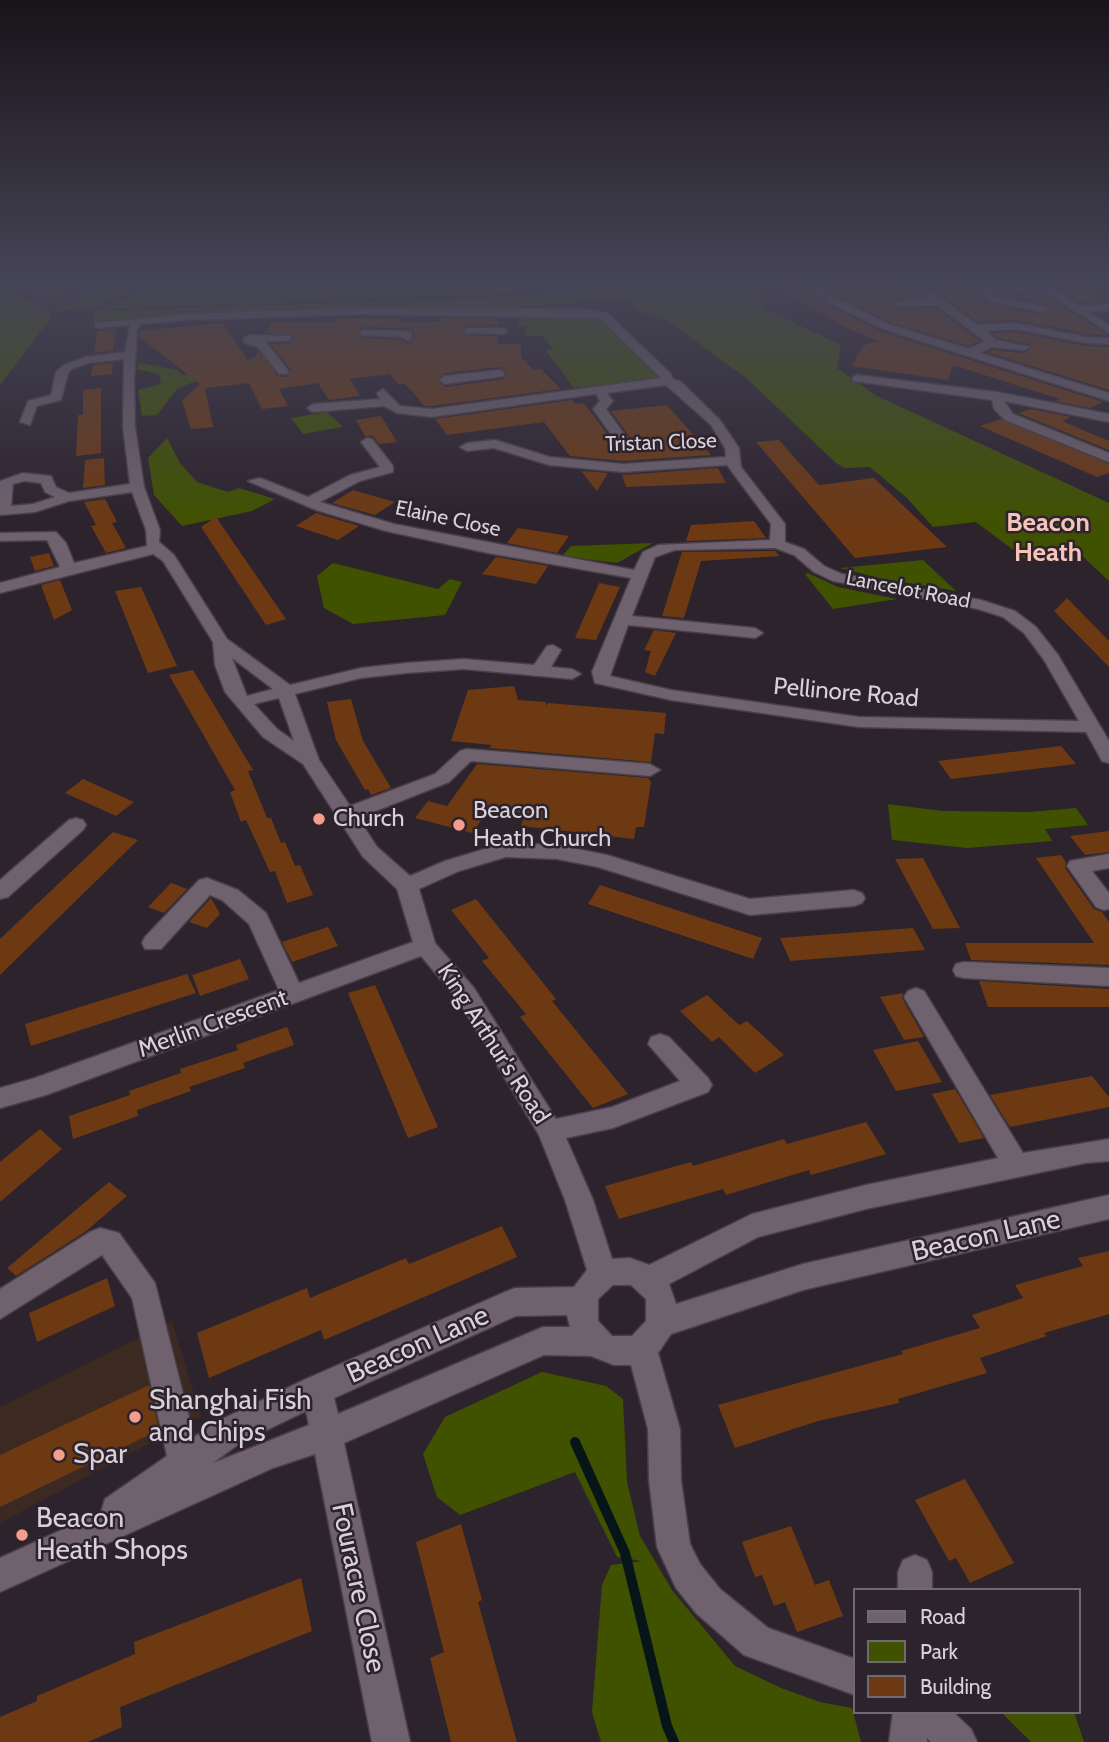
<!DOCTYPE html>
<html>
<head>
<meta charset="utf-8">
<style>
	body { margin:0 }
	#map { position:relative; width:1109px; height:1742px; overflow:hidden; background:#2d232d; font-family:Cabin,sans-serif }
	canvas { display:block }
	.legend { position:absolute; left:853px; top:1588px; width:228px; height:126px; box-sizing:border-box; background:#2d232d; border:2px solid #716971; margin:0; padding:9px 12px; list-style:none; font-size:21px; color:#d8d1d8 }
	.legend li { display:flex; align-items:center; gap:14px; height:35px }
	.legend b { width:35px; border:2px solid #716971 }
</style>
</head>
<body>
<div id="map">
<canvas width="1109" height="1742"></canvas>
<ul class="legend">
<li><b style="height:9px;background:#6f626e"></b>Road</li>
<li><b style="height:19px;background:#405200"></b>Park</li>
<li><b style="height:19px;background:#6d3913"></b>Building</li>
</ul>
</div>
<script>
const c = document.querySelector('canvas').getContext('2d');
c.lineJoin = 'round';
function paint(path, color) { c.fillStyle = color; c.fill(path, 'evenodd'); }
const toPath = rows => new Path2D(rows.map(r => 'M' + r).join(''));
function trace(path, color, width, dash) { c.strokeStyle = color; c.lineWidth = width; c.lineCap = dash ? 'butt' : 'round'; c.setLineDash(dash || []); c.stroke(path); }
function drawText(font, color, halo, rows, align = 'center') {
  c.font = font + ' Cabin,sans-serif'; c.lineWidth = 5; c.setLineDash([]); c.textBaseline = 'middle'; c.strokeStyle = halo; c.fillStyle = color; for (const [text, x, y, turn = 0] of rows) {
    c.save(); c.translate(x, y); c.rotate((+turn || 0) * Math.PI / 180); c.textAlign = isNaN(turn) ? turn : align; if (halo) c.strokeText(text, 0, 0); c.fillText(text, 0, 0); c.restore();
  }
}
paint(toPath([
	[172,1321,201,1416,0,1523,0,1407]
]), '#3b2922');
paint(toPath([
	[0,282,52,316,0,385],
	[24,282,84,282,55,298,34,295,21,284],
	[103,282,146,282,95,308,56,311],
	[158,282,602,282,471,295,108,309],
	[658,282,751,282,765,309,841,345,837,368,875,395,1109,503,1109,581,1078,552,1024,558,976,522,933,527,907,498,870,467,845,468,836,463,745,377,662,317,635,310,631,298,518,307,94,321,92,311,518,297],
	[518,313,603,316,664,379,574,388,546,351,553,348,542,336,524,336,527,326,519,325],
	[265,353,279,371,203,379,188,384,176,390,157,415,142,416,138,390,161,384,159,374,136,369,140,363,178,370,182,375,219,371],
	[327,412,343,427,303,434,291,418],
	[167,438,180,463,197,482,228,492,239,488,275,499,252,511,182,526,154,495,148,458],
	[653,543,617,563,562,556,571,546],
	[923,560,956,591,879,578,840,568],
	[333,563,438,589,450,579,462,582,445,615,353,624,324,608,317,576],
	[808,573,838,587,897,599,833,609,805,574],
	[888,804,942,811,1030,812,1076,808,1088,825,1045,829,1052,841,967,848,892,840],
	[542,1372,606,1386,623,1399,627,1482,640,1536,672,1590,735,1666,781,1688,820,1702,852,1708,861,1742,601,1742,592,1712,602,1585,611,1565,642,1561,617,1557,575,1472,460,1515,437,1497,423,1454,445,1417],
	[1001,1712,1074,1712,1084,1742,1031,1742]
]), '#405200');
trace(toPath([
	[575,1442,625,1553,667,1726,674,1742]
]), '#061618', 10);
paint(toPath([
	[889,282,901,289,912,288,923,297,900,299,893,303,895,307,936,308,980,341,969,346,892,323,834,295,821,283],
	[1049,282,1073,282,1107,302,1081,303],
	[803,284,824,303,882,332,1103,402,1090,408,1055,401,1060,399,953,365,948,380,852,366,862,346,878,341,835,323,839,322,798,301,781,286],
	[963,285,983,298,985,303,1042,315,1050,310,1044,304,1008,296,1043,294,1108,335,1086,334,1017,320,978,322,931,287],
	[335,318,399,318,399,322,440,321,440,318,498,319,498,325,464,326,463,335,498,336,498,344,521,344,521,357,533,370,541,369,561,389,432,406,424,406,412,391,404,384,398,384,390,374,350,379,360,396,329,400,318,383,279,389,288,406,262,409,249,383,205,388,213,427,191,429,182,401,200,384,139,337,140,331,223,323,251,365,258,351,277,376,287,377,291,370,270,344,292,343,294,336,266,333,271,322,334,322],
	[364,327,408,328,414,332,414,339,407,344,401,340,361,338,359,329],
	[500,367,507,372,504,379,445,387,437,381,445,373],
	[116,329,113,351,94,353,97,331],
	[1016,332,1085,346,1109,347,1109,390,987,352,992,350,1024,353,1031,349,1031,344,997,338,992,333],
	[113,363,112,374,91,376,93,365],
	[101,388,101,453,76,456,78,415,83,415,83,390],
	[572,400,575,404,584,403,614,443,620,445,629,436,611,411,667,405,711,455,623,461,570,456,544,422,447,435,435,419],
	[1031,409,1071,417,1062,421,1109,441,1109,450,1018,413],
	[381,416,397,442,379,444,373,436,365,436,356,420],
	[1001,419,1109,464,1109,473,1097,477,980,426],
	[779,440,819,485,874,478,947,547,855,558,756,442],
	[104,458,105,485,83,488,85,460],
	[718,468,726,483,626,487,622,475],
	[581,471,608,473,597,491],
	[353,490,395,502,375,515,332,503],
	[105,499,117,522,112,523,126,548,106,553,91,526,96,525,84,502],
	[316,513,359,526,338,540,296,526],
	[216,517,286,619,266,625,201,527],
	[754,521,766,538,686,541,691,525],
	[518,528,569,536,557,553,507,543],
	[775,551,780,556,701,561,684,618,662,616,682,552],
	[49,553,54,566,35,571,30,557],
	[496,557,548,566,536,584,482,574],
	[60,580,72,610,54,620,41,585],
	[599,583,620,587,596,640,575,638],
	[141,587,177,666,148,673,115,591],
	[1067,598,1109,641,1109,667,1054,611],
	[654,630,676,633,655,676,645,672,651,651,644,650],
	[193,670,253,770,248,771,267,818,271,818,281,843,285,842,295,866,300,865,313,895,287,903,275,871,270,872,246,820,241,822,230,792,235,790,169,675],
	[514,686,518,700,546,702,546,706,548,703,666,713,664,734,655,733,651,762,489,748,492,745,451,741,468,690],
	[351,699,363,741,391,788,371,795,368,789,365,790,336,740,327,702],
	[1061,746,1076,764,951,779,938,761],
	[477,764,648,778,651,782,644,827,636,827,634,839,521,826,525,814,492,805,472,833,415,818,428,801,447,806],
	[83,779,134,802,116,816,65,793],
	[1109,831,1109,852,1085,855,1070,836],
	[113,832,138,840,0,975,0,939],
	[1061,855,1066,862,1065,868,1094,909,1102,912,1109,922,1109,965,971,960,965,943,1094,943,1036,858],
	[923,858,960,928,933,929,895,859],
	[171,883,187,889,164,913,148,907],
	[600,885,762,938,753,959,588,904],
	[211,898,220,914,207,928,189,922],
	[476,899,556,999,552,1001,628,1094,593,1108,520,1017,526,1014,482,961,489,958,451,910],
	[328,927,338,946,292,962,282,942],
	[913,928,925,950,790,961,780,938],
	[240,959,249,979,200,996,192,975],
	[187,974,196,993,31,1046,25,1024],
	[979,981,1109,989,1109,1007,988,1007],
	[375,985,438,1127,408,1138,348,993],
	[903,993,902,998,924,1037,904,1040,880,997],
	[707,995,739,1025,747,1021,784,1055,755,1073,719,1037,712,1042,680,1011],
	[287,1027,294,1045,243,1063,245,1068,189,1087,191,1091,137,1110,138,1116,73,1139,69,1116,130,1095,129,1091,181,1073,180,1069,238,1050,236,1045],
	[918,1041,942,1082,896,1091,873,1050],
	[1092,1076,1109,1097,1109,1107,1010,1127,990,1095],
	[955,1089,984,1138,959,1143,932,1094],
	[866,1122,886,1154,811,1175,809,1170,726,1195,723,1189,619,1219,605,1186,691,1162,693,1166,784,1139,787,1144],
	[40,1129,62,1149,0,1202,0,1162],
	[109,1182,127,1196,85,1232,16,1276,7,1268],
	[502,1226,517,1257,324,1340,321,1330,209,1378,197,1333,307,1288,310,1298,406,1258,409,1264],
	[1109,1251,1109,1314,1044,1333,1047,1336,980,1358,987,1373,898,1399,899,1403,818,1421,735,1448,718,1405,903,1354,901,1351,980,1328,972,1315,1023,1298,1015,1285,1083,1266,1078,1258],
	[107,1278,115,1306,37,1342,29,1313],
	[149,1385,159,1430,0,1507,0,1455],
	[965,1479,1014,1563,970,1583,956,1558,949,1561,915,1500],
	[461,1524,482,1600,478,1602,517,1742,451,1742,430,1658,444,1652,416,1542],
	[791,1526,815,1585,829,1580,843,1616,797,1632,785,1602,774,1606,762,1575,755,1577,742,1542],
	[301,1578,312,1631,120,1707,122,1727,88,1742,0,1742,0,1717,37,1701,37,1696,135,1654,134,1642]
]), '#6d3913');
const minor = toPath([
	[804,282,815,282,833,297,891,325,969,349,985,341,937,305,897,306,896,304,901,301,930,299,908,282,920,282,977,325,1016,323,1086,337,1109,338,1109,344,1086,343,1016,329,986,331,996,340,1030,347,1024,350,992,347,980,353,1109,393,1109,401,883,329,825,301,804,282],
	[975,282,985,289,1036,286,1032,282,1044,282,1080,306,1109,304,1109,310,1088,312,1109,325,1109,333,1044,291,983,295,965,283,975,282],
	[990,295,1043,306,1048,309,1043,312,986,300,986,296,990,295],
	[360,308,586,309,607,313,670,373,673,379,680,381,720,420,739,448,741,467,785,524,785,542,804,549,824,566,842,574,981,600,1015,611,1036,627,1058,655,1109,741,1109,763,1102,761,1086,732,859,727,671,700,595,683,592,672,631,578,488,553,386,531,316,510,248,481,260,478,308,497,350,475,380,467,361,442,367,438,372,439,393,466,393,472,360,481,320,502,394,524,634,570,643,552,658,545,770,540,771,524,727,465,623,472,549,465,494,448,467,451,460,447,467,443,495,440,550,457,623,464,726,457,725,448,711,425,666,385,607,393,613,401,606,409,627,438,621,442,616,441,593,409,600,401,596,394,432,417,397,413,384,406,313,412,307,408,313,404,380,399,377,393,383,389,400,406,432,409,661,378,600,318,360,314,187,320,141,324,137,330,134,379,135,427,144,487,160,530,159,542,174,555,227,639,290,685,361,668,406,663,464,659,534,665,547,646,553,645,561,650,551,667,572,669,581,674,572,679,464,669,406,673,361,678,295,694,319,760,350,806,435,774,460,751,467,749,650,764,660,770,650,776,471,761,449,782,358,818,377,847,410,876,445,861,505,843,557,845,607,855,750,899,854,890,862,893,865,898,862,903,854,906,750,915,598,867,557,859,506,857,459,871,419,889,435,943,474,988,556,1119,612,1107,680,1081,648,1044,651,1037,660,1034,669,1037,708,1078,712,1085,708,1092,613,1128,566,1138,593,1200,612,1259,630,1258,649,1265,752,1214,866,1185,998,1158,904,997,908,991,916,988,924,991,1023,1153,1109,1139,1109,1161,1085,1163,866,1209,758,1237,669,1284,676,1304,803,1264,1109,1195,1109,1219,803,1290,671,1334,658,1353,680,1429,681,1480,690,1544,700,1564,720,1589,768,1628,855,1659,855,1695,744,1655,696,1613,676,1588,657,1547,649,1480,648,1429,631,1365,614,1365,591,1356,544,1355,344,1443,410,1742,372,1742,315,1454,273,1468,0,1592,0,1558,101,1512,105,1499,167,1456,132,1298,102,1255,0,1319,0,1289,90,1232,100,1228,119,1233,155,1283,194,1437,218,1421,306,1379,505,1292,515,1288,574,1287,587,1270,565,1200,539,1135,458,1000,421,956,46,1095,0,1108,0,1088,35,1078,279,990,249,924,222,900,210,895,161,949,145,949,142,943,145,937,199,880,207,878,238,890,266,913,299,983,413,942,397,889,363,857,303,764,263,737,225,692,215,665,213,642,163,561,153,554,0,593,0,583,60,567,47,540,0,541,0,533,56,532,66,543,74,563,147,546,146,530,132,492,69,501,35,512,0,515,0,481,23,473,51,476,56,487,69,493,130,484,123,427,124,359,88,363,72,369,68,373,61,400,37,406,30,425,20,422,28,401,51,395,56,372,64,365,86,357,125,352,130,325,99,328,95,327,95,323,187,314,360,308],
	[24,481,41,483,45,492,55,497,33,504,11,506,13,484,24,481],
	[775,548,794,555,814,572,833,581,978,609,1003,617,1024,633,1044,660,1079,721,859,717,671,690,610,676,628,625,755,638,763,633,755,628,632,616,655,557,675,550,775,548],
	[232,658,273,689,247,696,232,658],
	[279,698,294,741,277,729,254,704,279,698],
	[613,1285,631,1285,646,1299,646,1321,632,1336,612,1336,598,1321,598,1299,613,1285],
	[567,1315,570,1327,543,1327,338,1414,334,1398,516,1316,567,1315],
	[306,1411,309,1425,213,1463,240,1443,306,1411],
	[469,328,503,328,508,331,503,334,465,333,465,329,469,328],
	[365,330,407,331,411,332,412,338,407,341,402,337,361,335,361,331,365,330],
	[249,335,291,336,291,340,287,341,265,341,289,372,287,374,279,374,258,347,244,343,244,338,249,335],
	[500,370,504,372,504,376,445,384,439,380,445,376,500,370],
	[857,375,997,392,1109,414,1109,422,1004,401,1013,414,1109,453,1109,462,1005,420,994,409,992,400,853,381,853,377,857,375],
	[76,818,83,820,86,825,83,830,8,897,0,899,0,880,69,820,76,818],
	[1109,854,1109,868,1092,871,1109,893,1109,909,1104,910,1096,907,1067,866,1070,861,1109,854],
	[964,962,1109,968,1109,986,964,978,956,976,953,970,956,964,964,962],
	[915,1555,927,1560,932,1572,932,1590,898,1590,898,1572,903,1560,915,1555],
	[893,1712,953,1712,971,1729,977,1742,931,1742,927,1738,927,1742,889,1742,893,1712]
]);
trace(minor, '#483f48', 3);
paint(minor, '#6f626e');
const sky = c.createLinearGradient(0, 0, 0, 526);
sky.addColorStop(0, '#191319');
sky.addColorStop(0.54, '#464557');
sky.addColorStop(1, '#46455700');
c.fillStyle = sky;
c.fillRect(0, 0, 1109, 526);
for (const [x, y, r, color] of [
	[319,819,7,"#f49d8c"],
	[459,825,7,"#f49d8c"],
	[135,1417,7,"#f49d8c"],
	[59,1455,7,"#f49d8c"],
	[22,1535,7,"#f49d8c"]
]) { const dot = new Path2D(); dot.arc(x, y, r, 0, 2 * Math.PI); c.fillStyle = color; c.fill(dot); trace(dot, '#2d232d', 2.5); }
drawText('21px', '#d8d1d8', '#2d232d', [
	["Tristan Close",661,443,-2],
	["Elaine Close",448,519,12],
	["Lancelot Road",908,590,11]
]);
drawText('24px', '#d8d1d8', '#2d232d', [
	["Pellinore Road",846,693,5],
	["Merlin Crescent",213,1024,-20],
	["King Arthur's Road",493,1044,57]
]);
drawText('24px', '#d8d1d8', '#2d232d', [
	["Beacon",473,811],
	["Heath Church",473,839],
	["Church",333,819]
], 'left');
drawText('bold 26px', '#f5c3b9', '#2d232d', [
	["Beacon",1048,523],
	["Heath",1048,553]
]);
drawText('28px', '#d8d1d8', '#2d232d', [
	["Beacon Lane",986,1236,-13],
	["Beacon Lane",418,1345,-24],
	["Fouracre Close",358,1588,78]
]);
drawText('28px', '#d8d1d8', '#2d232d', [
	["Shanghai Fish",149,1401],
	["and Chips",149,1433],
	["Spar",73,1455],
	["Beacon",36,1519],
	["Heath Shops",36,1551]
], 'left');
</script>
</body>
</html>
